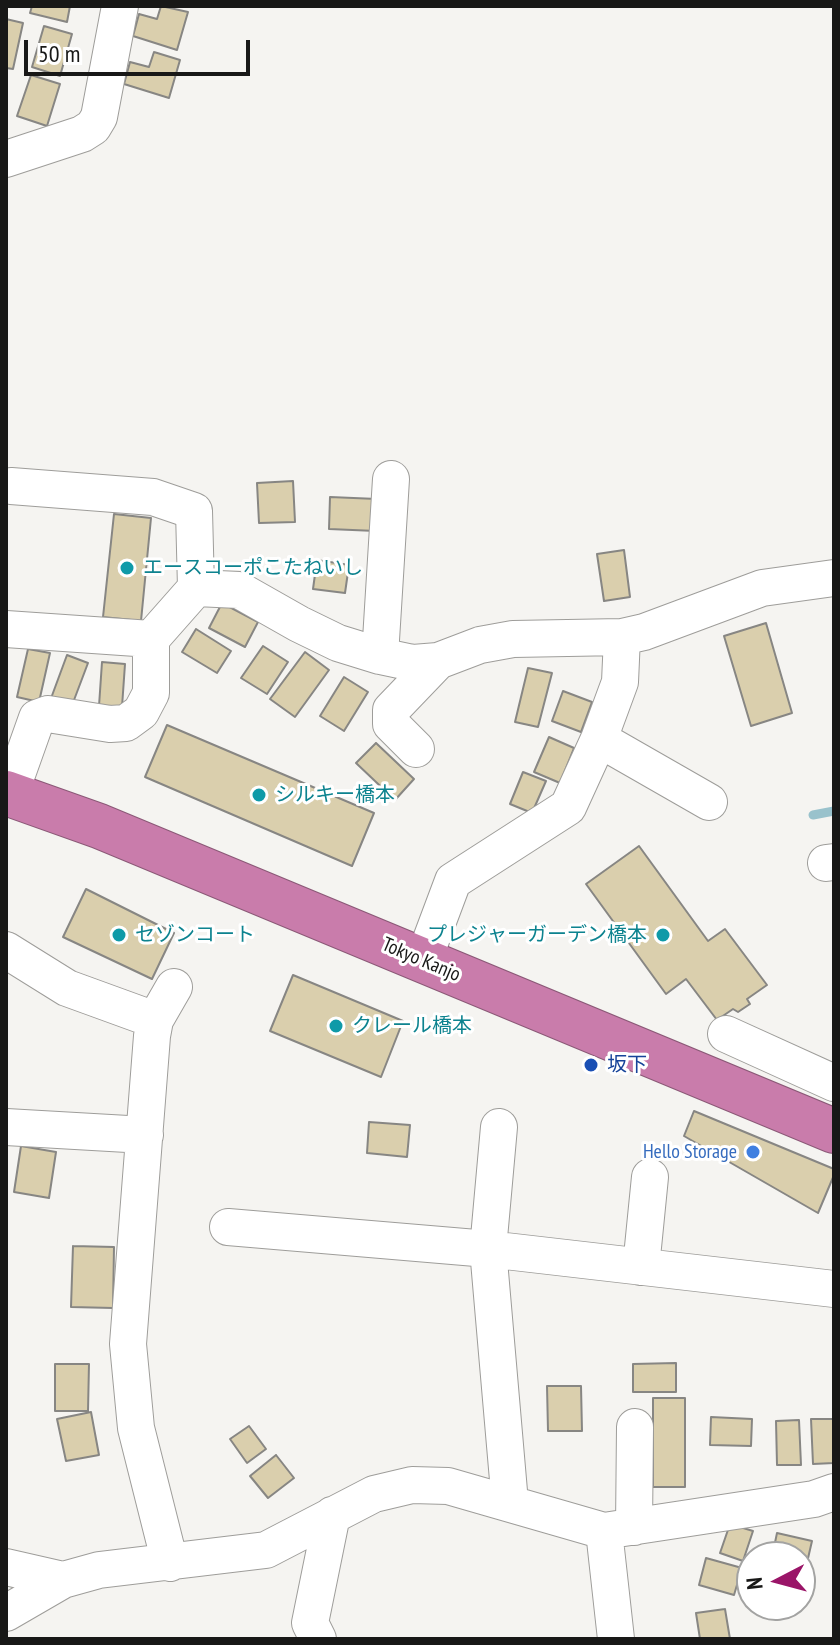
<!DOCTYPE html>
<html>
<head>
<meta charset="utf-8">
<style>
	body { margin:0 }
	#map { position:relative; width:840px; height:1645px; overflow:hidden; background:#f5f4f1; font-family:"PT Sans Narrow",sans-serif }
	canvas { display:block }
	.frame { position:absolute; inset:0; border:8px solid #181817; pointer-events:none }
	.north { position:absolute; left:736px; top:1541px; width:80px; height:80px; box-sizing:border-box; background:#fff; border:2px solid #a3a3a2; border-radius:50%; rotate:264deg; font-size:22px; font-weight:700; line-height:32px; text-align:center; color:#181817 }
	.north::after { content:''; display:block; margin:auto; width:28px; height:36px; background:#9a1568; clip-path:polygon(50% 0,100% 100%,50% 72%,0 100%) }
	.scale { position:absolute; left:24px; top:40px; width:226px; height:36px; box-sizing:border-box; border:4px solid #181817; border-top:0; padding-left:10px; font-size:24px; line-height:28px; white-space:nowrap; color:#181817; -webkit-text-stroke:6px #fff; paint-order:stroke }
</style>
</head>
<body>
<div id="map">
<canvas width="840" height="1645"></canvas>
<div class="frame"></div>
<div class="north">N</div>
<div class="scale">50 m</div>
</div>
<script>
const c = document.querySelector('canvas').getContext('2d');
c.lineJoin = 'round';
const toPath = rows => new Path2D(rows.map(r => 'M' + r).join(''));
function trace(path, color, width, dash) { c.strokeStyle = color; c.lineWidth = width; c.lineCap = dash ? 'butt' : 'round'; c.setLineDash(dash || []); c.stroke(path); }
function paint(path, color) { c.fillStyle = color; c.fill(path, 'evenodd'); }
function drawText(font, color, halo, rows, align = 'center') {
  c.font = font + ' "PT Sans Narrow","Noto Sans JP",sans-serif'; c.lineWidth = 6; c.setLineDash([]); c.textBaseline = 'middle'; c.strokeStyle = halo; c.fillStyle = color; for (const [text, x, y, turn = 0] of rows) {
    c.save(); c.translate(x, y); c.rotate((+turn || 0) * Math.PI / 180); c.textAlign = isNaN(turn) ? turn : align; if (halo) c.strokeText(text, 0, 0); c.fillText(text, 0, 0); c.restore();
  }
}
trace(toPath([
	[813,815,834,811]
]), '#99c2cc', 9);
const building = toPath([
	[32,6,70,6,67,22,30,13,32,6],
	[161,6,188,12,177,50,133,36,139,14,157,19,161,6],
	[6,19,23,23,13,69,6,68,6,19],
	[44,26,72,34,60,76,32,67,44,26],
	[154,52,180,60,169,98,124,84,130,62,149,67,154,52],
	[31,75,60,84,47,126,17,116,31,75],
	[293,481,295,522,259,523,257,483,293,481],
	[330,497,377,499,376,531,329,529,330,497],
	[114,514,151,518,141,621,103,617,114,514],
	[624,550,630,597,604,601,597,554,624,550],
	[317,560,349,565,345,593,313,589,317,560],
	[222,603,258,622,245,647,209,628,222,603],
	[766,623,792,713,751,726,724,636,766,623],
	[196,629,231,651,217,673,182,652,196,629],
	[263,646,288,662,267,694,241,678,263,646],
	[28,649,50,653,39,702,17,697,28,649],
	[305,652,329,670,295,717,270,699,305,652],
	[67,655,88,663,71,708,50,701,67,655],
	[102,662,125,664,122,707,99,706,102,662],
	[528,668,552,673,538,727,515,722,528,668],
	[344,677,368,692,344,731,320,716,344,677],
	[563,691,592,702,581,732,552,721,563,691],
	[167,725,374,813,352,866,145,777,167,725],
	[549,737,574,748,560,783,534,772,549,737],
	[376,743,414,779,395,800,356,763,376,743],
	[523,772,546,781,532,813,510,804,523,772],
	[639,846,708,941,725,929,767,985,747,999,750,1004,738,1012,733,1009,717,1020,686,979,666,994,586,884,639,846],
	[86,889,174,933,152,979,63,937,86,889],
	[293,975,403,1021,381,1077,270,1031,293,975],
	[694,1111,834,1169,834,1175,818,1213,684,1136,694,1111],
	[369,1122,410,1125,407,1157,367,1153,369,1122],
	[21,1146,56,1152,49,1198,14,1192,21,1146],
	[73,1246,114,1247,113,1308,71,1307,73,1246],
	[676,1363,676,1392,633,1392,633,1364,676,1363],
	[55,1364,89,1364,88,1411,55,1411,55,1364],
	[547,1386,581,1386,582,1431,548,1431,547,1386],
	[653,1398,685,1398,685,1487,653,1487,653,1398],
	[91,1412,99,1455,66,1461,57,1419,91,1412],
	[711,1417,752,1419,751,1446,710,1445,711,1417],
	[811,1419,834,1419,834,1463,813,1464,811,1419],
	[799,1420,801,1465,777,1465,776,1421,799,1420],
	[249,1426,266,1449,247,1463,230,1439,249,1426],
	[276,1455,294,1478,268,1498,250,1476,276,1455],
	[730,1524,753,1531,743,1561,720,1553,730,1524],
	[777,1533,812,1541,800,1593,800,1557,772,1557,777,1533],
	[706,1558,742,1568,734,1595,699,1585,706,1558],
	[725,1609,730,1639,700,1639,696,1613,725,1609]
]);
paint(building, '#dacfad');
trace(building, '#878683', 2);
const minor = toPath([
	[6,159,82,134,93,127,99,117,120,6],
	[196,588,239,590,299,624,338,643,380,656,413,663,438,661,480,645,513,639,622,637,644,632,762,588,834,578],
	[6,629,151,639],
	[380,656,391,479],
	[599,739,709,802],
	[416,749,391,724,391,710,438,661],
	[10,794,37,718,48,714,110,724,126,723,141,712,151,693,151,639,196,588,194,511,153,497,11,486],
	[826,863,834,862],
	[6,950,67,988,155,1020],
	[423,961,453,881,568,807,599,739,620,682,622,637],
	[726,1034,834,1083],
	[6,1127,145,1135],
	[499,1127,488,1249,510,1503],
	[228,1227,488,1249,834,1289],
	[641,1267,650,1177],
	[634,1527,635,1427],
	[604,1531,616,1639],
	[170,1563,136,1428,128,1344,152,1036,155,1020,174,987],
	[6,1567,63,1580],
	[6,1613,63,1580,99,1570,266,1550,374,1494,412,1485,448,1486,604,1531,814,1499,834,1492],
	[318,1639,310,1623,332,1515]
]);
const highway = toPath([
	[6,793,99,826,834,1131]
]);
trace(minor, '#9e9d9a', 38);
trace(highway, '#8b5977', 46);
trace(minor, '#fff', 36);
trace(highway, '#c97cab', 44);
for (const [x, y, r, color] of [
	[127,568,8,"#0f9aa8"],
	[259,795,8,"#0f9aa8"],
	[119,935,8,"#0f9aa8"],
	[663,935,8,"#0f9aa8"],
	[336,1026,8,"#0f9aa8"],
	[591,1065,8,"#1a4fb4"],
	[753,1152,8,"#3f7fe0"]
]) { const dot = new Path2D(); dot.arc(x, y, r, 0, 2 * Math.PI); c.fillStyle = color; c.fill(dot); trace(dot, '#fff', 3); }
drawText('20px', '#0d838f', '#fff', [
	["エースコーポこたねいし",143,568],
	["シルキー橋本",275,795],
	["セゾンコート",135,935],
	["プレジャーガーデン橋本",647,935,"right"],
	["クレール橋本",352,1026]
], 'left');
drawText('20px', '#181817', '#fff', [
	["Tokyo Kanjo",421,960,23]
]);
drawText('20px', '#164399', '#fff', [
	["坂下",607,1065]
], 'left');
drawText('20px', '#366cbe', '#fff', [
	["Hello Storage",737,1152]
], 'right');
</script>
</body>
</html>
